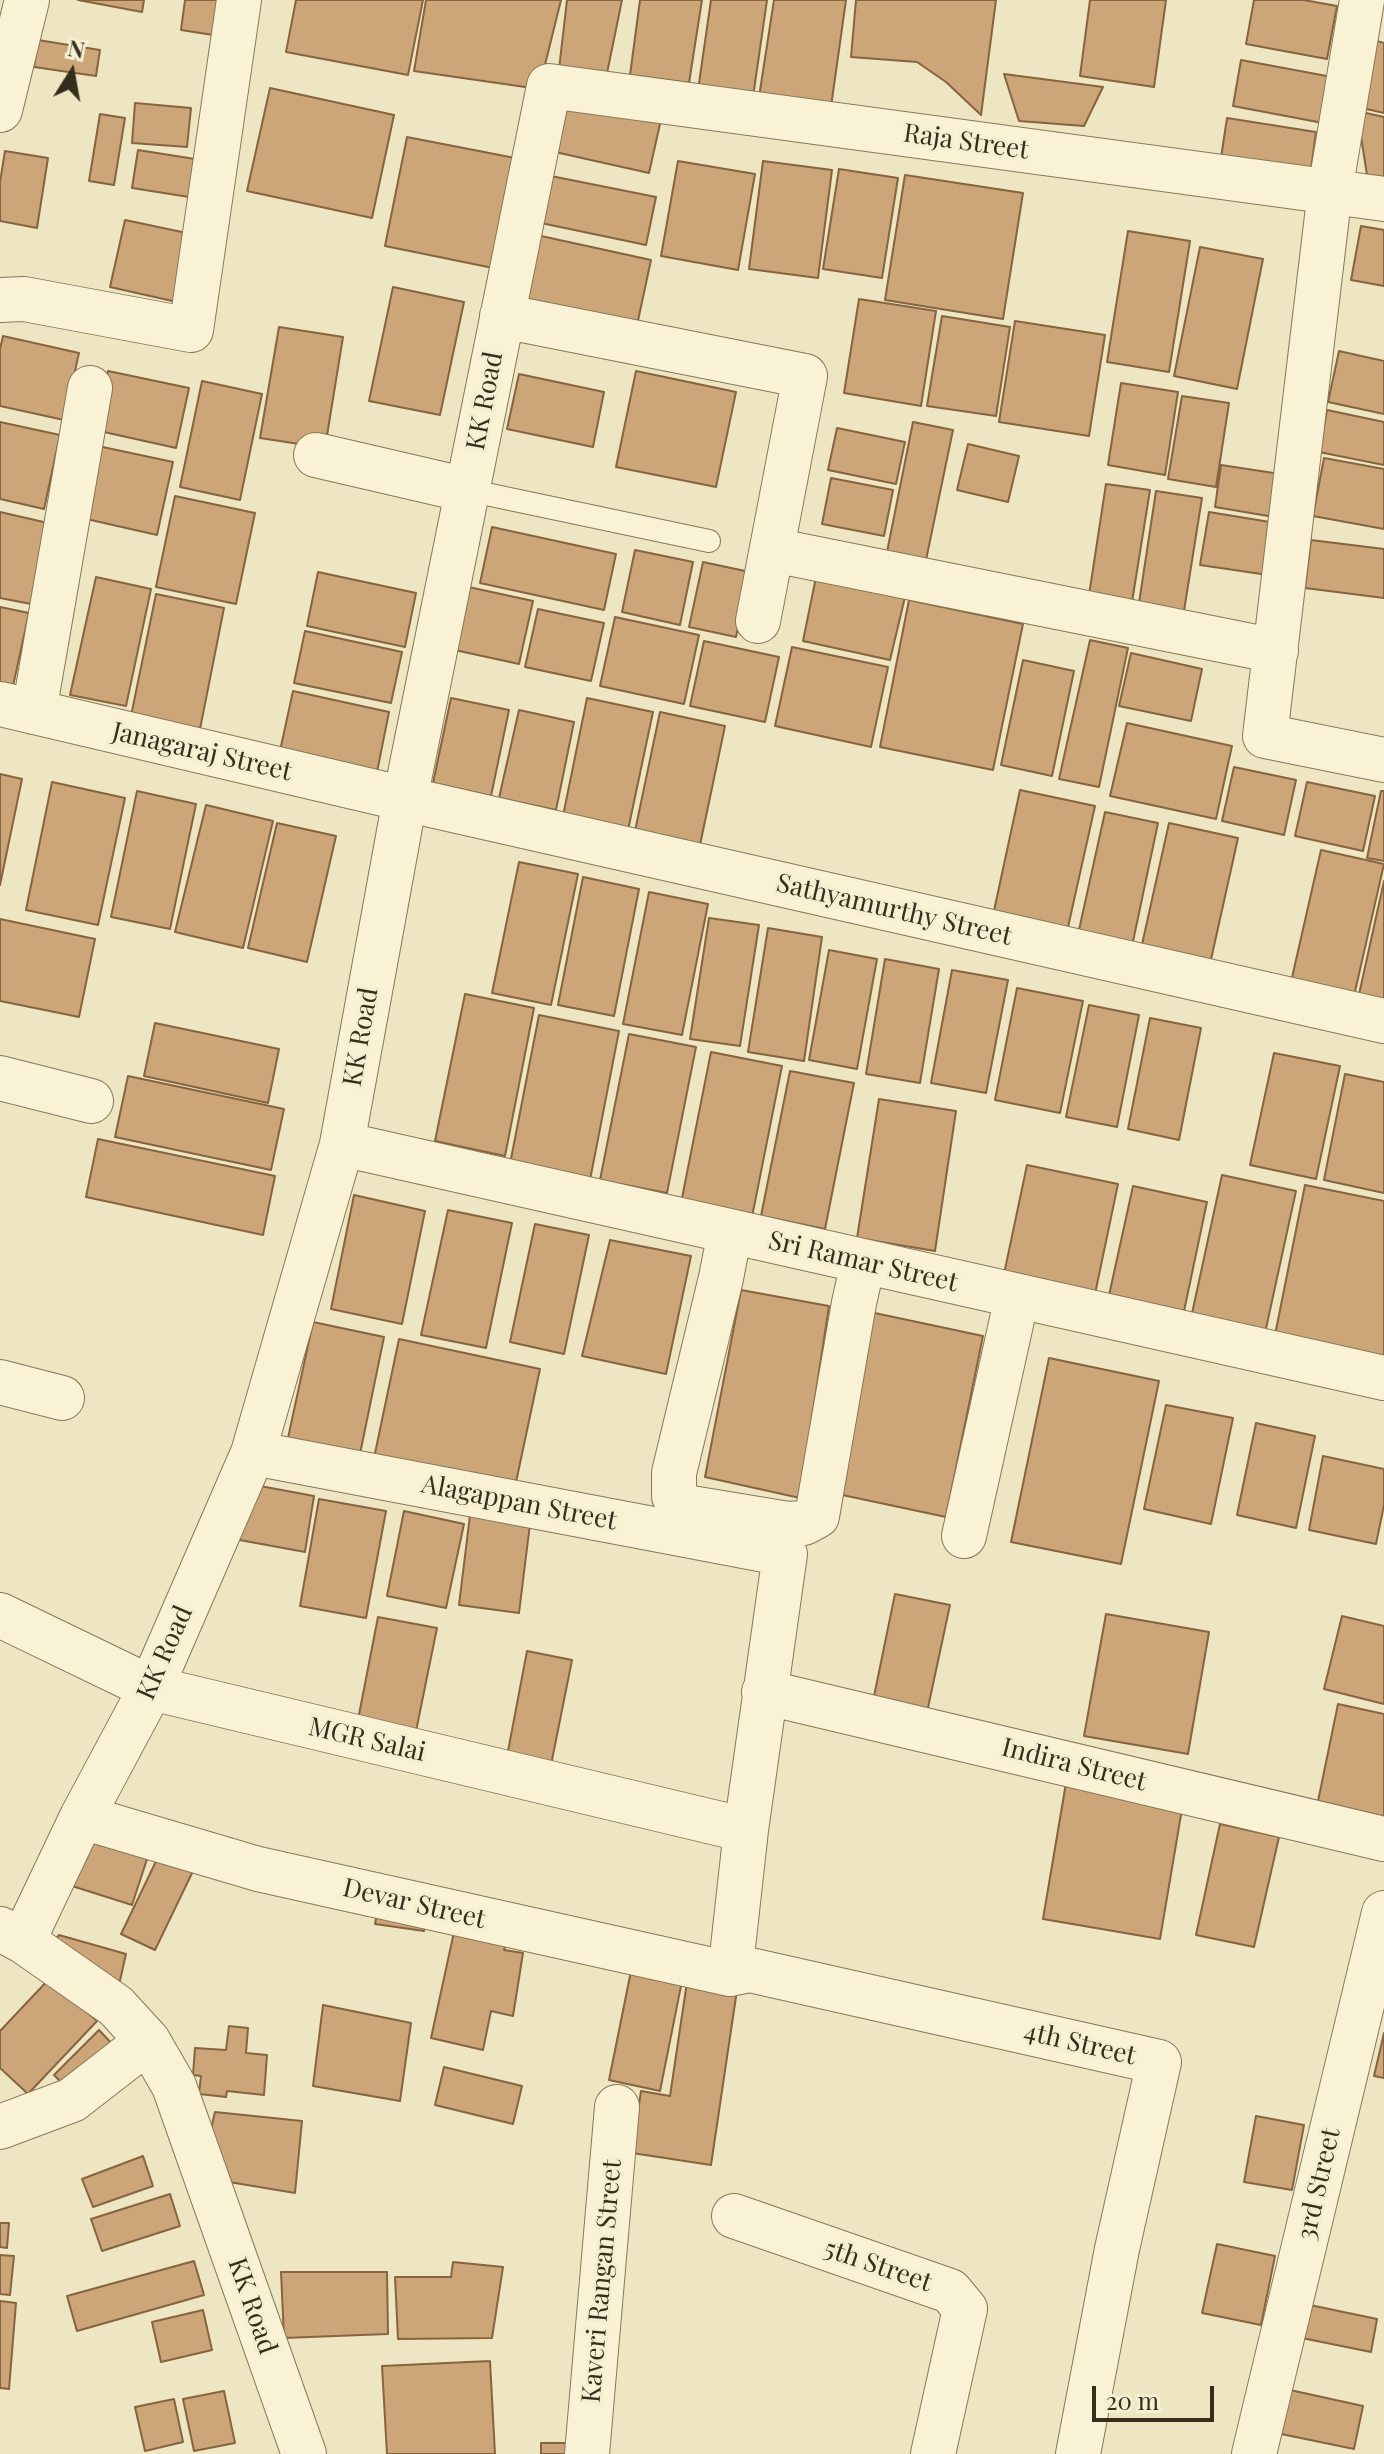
<!DOCTYPE html>
<html>
<head>
<meta charset="utf-8">
<style>
	body { margin:0 }
	#map { position:relative; width:1384px; height:2454px; overflow:hidden; background:#eee6c2; font-family:"Playfair Display",serif }
	canvas { display:block }
	.north { position:absolute; left:32px; top:32px; width:80px; height:80px; -webkit-text-stroke:6px #f5efd1; paint-order:stroke; rotate:11deg; font-size:22px; font-weight:700; line-height:32px; text-align:center; color:#372d1d }
	.north::after { content:''; display:block; margin:auto; width:28px; height:36px; background:#372d1d; clip-path:polygon(50% 0,100% 100%,50% 72%,0 100%) }
	.scale { position:absolute; left:1092px; top:2386px; width:122px; height:36px; box-sizing:border-box; border:4px solid #372d1d; border-top:0; padding-left:10px; font-size:24px; line-height:28px; white-space:nowrap; color:#372d1d; -webkit-text-stroke:6px #f5efd1; paint-order:stroke }
</style>
</head>
<body>
<div id="map">
<canvas width="1384" height="2454"></canvas>
<div class="north">N</div>
<div class="scale">20 m</div>
</div>
<script>
const c = document.querySelector('canvas').getContext('2d');
c.lineJoin = 'round';
function paint(path, color) { c.fillStyle = color; c.fill(path, 'evenodd'); }
const toPath = rows => new Path2D(rows.map(r => 'M' + r).join(''));
function trace(path, color, width, dash) { c.strokeStyle = color; c.lineWidth = width; c.lineCap = dash ? 'butt' : 'round'; c.setLineDash(dash || []); c.stroke(path); }
function drawText(font, color, halo, rows, align = 'center') {
  c.font = font + ' "Playfair Display",serif'; c.lineWidth = 6; c.setLineDash([]); c.textBaseline = 'middle'; c.strokeStyle = halo; c.fillStyle = color; for (const [text, x, y, turn = 0] of rows) {
    c.save(); c.translate(x, y); c.rotate((+turn || 0) * Math.PI / 180); c.textAlign = isNaN(turn) ? turn : align; if (halo) c.strokeText(text, 0, 0); c.fillText(text, 0, 0); c.restore();
  }
}
const building = toPath([
	[78,0,144,0,142,12,78,0],
	[185,0,218,0,213,35,181,30,185,0],
	[296,0,423,0,408,75,286,52,296,0],
	[426,0,561,0,539,89,414,71,426,0],
	[567,0,622,0,605,83,558,78,567,0],
	[640,0,702,0,689,83,630,75,640,0],
	[711,0,767,0,751,111,696,104,711,0],
	[774,0,846,0,829,121,757,110,774,0],
	[856,0,996,0,981,115,946,82,917,62,851,57,856,0],
	[1090,0,1166,0,1154,87,1080,76,1090,0],
	[1254,0,1304,0,1337,6,1327,59,1246,44,1254,0],
	[38,40,100,50,96,76,34,67,38,40],
	[1373,40,1384,43,1384,113,1358,107,1373,40],
	[1241,60,1332,77,1323,123,1233,106,1241,60],
	[1004,74,1103,87,1084,126,1019,121,1004,74],
	[270,88,394,115,372,218,247,191,270,88],
	[567,95,662,115,649,173,555,152,567,95],
	[135,103,191,108,187,147,132,143,135,103],
	[1357,111,1384,117,1384,177,1367,175,1357,111],
	[100,114,125,118,114,185,89,181,100,114],
	[1227,118,1316,132,1309,185,1219,171,1227,118],
	[407,137,515,158,493,268,385,246,407,137],
	[138,150,195,159,189,197,132,188,138,150],
	[5,151,48,158,37,228,0,221,0,182,5,151],
	[678,161,755,174,738,270,661,256,678,161],
	[763,161,832,170,818,278,749,269,763,161],
	[839,169,898,178,882,278,823,269,839,169],
	[905,175,1023,193,1003,319,885,300,905,175],
	[551,176,656,197,646,245,541,223,551,176],
	[125,220,201,236,186,304,110,287,125,220],
	[1361,226,1384,230,1384,286,1351,280,1361,226],
	[1128,231,1190,241,1169,372,1107,362,1128,231],
	[532,234,651,260,636,330,517,305,532,234],
	[1200,247,1263,259,1237,389,1174,376,1200,247],
	[393,287,464,302,440,415,369,401,393,287],
	[859,299,936,311,921,406,844,393,859,299],
	[942,316,1010,327,996,416,927,406,942,316],
	[1015,321,1105,335,1089,436,999,422,1015,321],
	[279,327,343,337,325,448,260,438,279,327],
	[3,336,79,353,64,420,0,406,0,349,3,336],
	[1339,351,1384,361,1384,414,1328,402,1339,351],
	[108,371,189,388,176,448,95,430,108,371],
	[636,371,736,392,716,487,616,467,636,371],
	[519,374,604,392,593,447,507,429,519,374],
	[202,381,262,394,240,500,180,487,202,381],
	[1121,383,1178,392,1165,475,1108,465,1121,383],
	[1182,396,1229,403,1216,487,1168,479,1182,396],
	[1327,410,1384,422,1384,465,1319,452,1327,410],
	[0,422,60,435,44,509,0,499,0,422],
	[913,422,953,430,926,560,887,552,913,422],
	[837,428,905,442,896,484,828,470,837,428],
	[968,444,1019,456,1008,502,957,490,968,444],
	[98,446,173,462,157,535,82,518,98,446],
	[1324,458,1384,469,1384,529,1313,516,1324,458],
	[1221,465,1287,475,1280,518,1215,507,1221,465],
	[831,478,893,490,884,536,822,524,831,478],
	[1106,484,1150,490,1132,602,1089,595,1106,484],
	[1156,491,1202,498,1184,611,1139,603,1156,491],
	[175,496,255,513,236,604,156,587,175,496],
	[0,512,48,523,31,604,0,598,0,512],
	[1209,512,1276,523,1268,575,1200,565,1209,512],
	[492,527,616,554,604,610,480,583,492,527],
	[1311,540,1384,549,1384,598,1305,588,1311,540],
	[635,550,693,562,680,625,622,612,635,550],
	[703,562,750,572,736,637,689,627,703,562],
	[318,572,416,593,405,647,307,626,318,572],
	[96,577,151,589,126,706,70,695,96,577],
	[816,577,905,597,890,660,803,641,816,577],
	[464,586,533,601,519,664,450,649,464,586],
	[156,594,224,608,200,729,131,716,156,594],
	[909,600,1023,624,993,770,880,747,909,600],
	[0,607,29,613,13,686,0,684,0,607],
	[538,609,604,623,591,681,525,667,538,609],
	[615,617,699,635,684,704,600,686,615,617],
	[305,631,402,652,391,703,294,683,305,631],
	[1090,640,1128,648,1099,787,1059,779,1090,640],
	[704,641,779,657,765,722,690,706,704,641],
	[792,647,888,667,871,747,775,726,792,647],
	[1131,653,1202,669,1191,721,1119,706,1131,653],
	[1023,660,1074,671,1052,776,1001,765,1023,660],
	[293,691,389,712,377,772,280,751,293,691],
	[451,698,509,710,491,796,433,783,451,698],
	[587,698,653,712,628,830,563,816,587,698],
	[519,710,574,722,556,810,499,798,519,710],
	[660,712,725,726,700,845,635,831,660,712],
	[1127,723,1232,746,1216,819,1110,796,1127,723],
	[1234,767,1296,780,1284,835,1222,821,1234,767],
	[0,774,22,779,0,885,0,774],
	[52,782,125,798,98,925,26,910,52,782],
	[1307,782,1375,796,1363,851,1295,836,1307,782],
	[1020,790,1095,806,1066,936,992,920,1020,790],
	[137,791,196,804,170,929,111,917,137,791],
	[1381,791,1384,791,1384,861,1367,858,1381,791],
	[206,805,273,821,243,948,175,932,206,805],
	[1105,812,1158,823,1131,951,1077,939,1105,812],
	[277,823,336,836,307,962,248,948,277,823],
	[1169,823,1238,838,1210,964,1141,949,1169,823],
	[1321,850,1384,864,1354,996,1291,982,1321,850],
	[519,862,578,874,551,1005,492,993,519,862],
	[583,877,639,889,614,1016,558,1005,583,877],
	[1384,881,1384,1005,1358,999,1384,881],
	[649,892,708,904,682,1035,623,1024,649,892],
	[709,918,759,925,740,1046,690,1039,709,918],
	[0,919,95,939,79,1017,0,1001,0,919],
	[768,928,822,937,804,1061,748,1052,768,928],
	[829,950,877,959,857,1069,809,1060,829,950],
	[885,959,939,969,920,1083,866,1074,885,959],
	[952,970,1008,980,986,1093,931,1083,952,970],
	[1017,988,1083,1001,1060,1113,995,1100,1017,988],
	[465,994,534,1008,505,1156,435,1141,465,994],
	[1089,1005,1139,1015,1117,1127,1066,1117,1089,1005],
	[539,1015,619,1031,590,1180,510,1164,539,1015],
	[1150,1018,1201,1028,1179,1140,1128,1129,1150,1018],
	[155,1023,279,1049,268,1103,144,1076,155,1023],
	[629,1034,696,1047,667,1193,600,1180,629,1034],
	[711,1052,782,1066,752,1217,681,1203,711,1052],
	[1274,1053,1340,1066,1316,1179,1250,1165,1274,1053],
	[790,1071,854,1083,825,1229,761,1216,790,1071],
	[1345,1074,1384,1082,1384,1193,1324,1180,1345,1074],
	[128,1076,284,1109,271,1170,115,1137,128,1076],
	[879,1099,956,1111,935,1251,857,1238,879,1099],
	[98,1139,275,1176,263,1235,86,1197,98,1139],
	[1027,1165,1118,1184,1095,1294,1004,1274,1027,1165],
	[1222,1175,1296,1191,1265,1333,1191,1318,1222,1175],
	[1305,1185,1384,1201,1384,1356,1275,1335,1305,1185],
	[1133,1186,1207,1202,1183,1316,1108,1300,1133,1186],
	[354,1195,425,1211,402,1324,331,1309,354,1195],
	[448,1210,512,1223,486,1348,421,1335,448,1210],
	[535,1224,589,1235,564,1354,510,1342,535,1224],
	[610,1240,691,1256,666,1374,582,1356,610,1240],
	[741,1290,829,1306,800,1498,705,1477,741,1290],
	[870,1312,983,1336,946,1517,833,1493,870,1312],
	[313,1322,384,1337,360,1454,288,1438,313,1322],
	[399,1339,540,1369,515,1487,374,1458,399,1339],
	[1049,1358,1159,1381,1121,1564,1011,1542,1049,1358],
	[1166,1405,1233,1418,1211,1524,1144,1509,1166,1405],
	[1256,1423,1315,1436,1296,1528,1237,1515,1256,1423],
	[1323,1456,1384,1469,1384,1505,1376,1544,1309,1530,1323,1456],
	[260,1486,314,1496,305,1552,234,1539,260,1486],
	[319,1499,386,1511,366,1618,300,1606,319,1499],
	[404,1511,464,1524,446,1608,387,1596,404,1511],
	[470,1515,530,1524,519,1613,459,1605,470,1515],
	[895,1594,950,1605,926,1717,872,1706,895,1594],
	[1106,1614,1209,1632,1188,1754,1084,1736,1106,1614],
	[1342,1616,1384,1626,1384,1704,1324,1689,1342,1616],
	[378,1617,437,1628,414,1741,356,1730,378,1617],
	[527,1651,572,1660,549,1775,505,1767,527,1651],
	[1338,1704,1384,1714,1384,1825,1316,1811,1338,1704],
	[1066,1783,1183,1803,1160,1939,1043,1919,1066,1783],
	[1220,1824,1279,1837,1254,1947,1196,1935,1220,1824],
	[92,1828,151,1847,132,1905,72,1886,92,1828],
	[160,1853,194,1869,155,1950,121,1934,160,1853],
	[377,1913,426,1920,424,1931,375,1924,377,1913],
	[454,1932,506,1943,504,1950,523,1953,513,2016,491,2011,483,2050,431,2038,454,1932],
	[59,1935,126,1954,119,1985,53,1942,59,1935],
	[632,1966,683,1976,660,2091,609,2080,632,1966],
	[50,1978,97,2021,28,2094,0,2068,0,2031,50,1978],
	[687,1982,737,1990,711,2165,632,2153,641,2091,670,2096,687,1982],
	[323,2005,411,2023,400,2101,313,2086,323,2005],
	[229,2026,248,2028,246,2053,267,2055,264,2095,227,2091,226,2097,199,2094,201,2076,193,2075,195,2048,226,2050,229,2026],
	[99,2030,115,2047,70,2091,54,2075,99,2030],
	[1384,2033,1384,2078,1374,2076,1384,2033],
	[444,2067,522,2086,513,2124,435,2105,444,2067],
	[215,2112,302,2121,295,2193,223,2181,210,2133,215,2112],
	[1256,2116,1304,2125,1292,2190,1244,2182,1256,2116],
	[143,2156,153,2186,93,2207,82,2179,143,2156],
	[170,2194,180,2226,102,2251,91,2219,170,2194],
	[0,2223,9,2223,7,2248,0,2247,0,2223],
	[1217,2244,1275,2256,1261,2325,1202,2313,1217,2244],
	[0,2255,14,2256,10,2295,0,2294,0,2255],
	[194,2261,204,2295,77,2331,67,2296,194,2261],
	[453,2262,503,2267,492,2338,398,2339,395,2277,451,2277,453,2262],
	[281,2272,387,2272,388,2334,284,2338,281,2272],
	[0,2301,16,2303,9,2389,0,2388,0,2301],
	[1310,2305,1377,2319,1371,2352,1302,2338,1310,2305],
	[203,2310,212,2350,161,2362,152,2322,203,2310],
	[490,2361,495,2454,387,2454,382,2366,490,2361],
	[1290,2390,1363,2406,1354,2449,1281,2434,1290,2390],
	[224,2391,235,2443,194,2451,183,2399,224,2391],
	[174,2399,183,2442,145,2451,135,2407,174,2399],
	[541,2443,566,2443,566,2454,541,2454,541,2443]
]);
paint(building, '#cca578');
trace(building, '#86643f', 2);
const service = toPath([
	[467,490,709,541]
]);
const minor = toPath([
	[1362,0,1330,191,1265,736,1384,760],
	[0,110,27,0],
	[0,300,24,299,191,330,239,0],
	[502,316,805,376,758,621],
	[316,455,467,490],
	[773,550,1276,651],
	[0,704,405,799,1384,1021],
	[34,712,90,388],
	[0,1078,91,1101],
	[342,1144,1384,1378],
	[730,1232,721,1278,674,1473,674,1496,685,1507,788,1524,804,1523,817,1516,854,1303,863,1263],
	[0,1382,62,1398],
	[253,1453,785,1554,746,1830,730,1974],
	[964,1536,1017,1297],
	[0,1615,151,1688,746,1830],
	[764,1692,1384,1839],
	[82,1817,258,1869,730,1974,750,1970,1159,2062,1117,2249,1078,2454],
	[0,1929,23,1941,116,2006,148,2041,174,2086,304,2454],
	[23,1941,82,1817,151,1688,253,1453,342,1144,405,799,549,86,1384,199],
	[0,2127,72,2100,148,2041],
	[734,2216,950,2291,965,2309,933,2454],
	[587,2454,617,2107],
	[1254,2454,1384,1913]
]);
trace(service, '#877859', 24);
trace(minor, '#877859', 46);
trace(service, '#f9f2d5', 22);
trace(minor, '#f9f2d5', 44);
drawText('26px', '#372d1d', '#f5efd1', [
	["Raja Street",966,142,8],
	["KK Road",485,401,-79],
	["Janagaraj Street",202,752,13],
	["Sathyamurthy Street",894,910,13],
	["KK Road",361,1037,-80],
	["Sri Ramar Street",863,1262,13],
	["Alagappan Street",519,1503,11],
	["KK Road",165,1653,-66],
	["MGR Salai",367,1740,13],
	["Indira Street",1074,1765,14],
	["Devar Street",414,1904,13],
	["4th Street",1080,2044,13],
	["3rd Street",1319,2184,-77],
	["5th Street",878,2266,19],
	["Kaveri Rangan Street",602,2281,-85],
	["KK Road",252,2306,71]
]);
</script>
</body>
</html>
